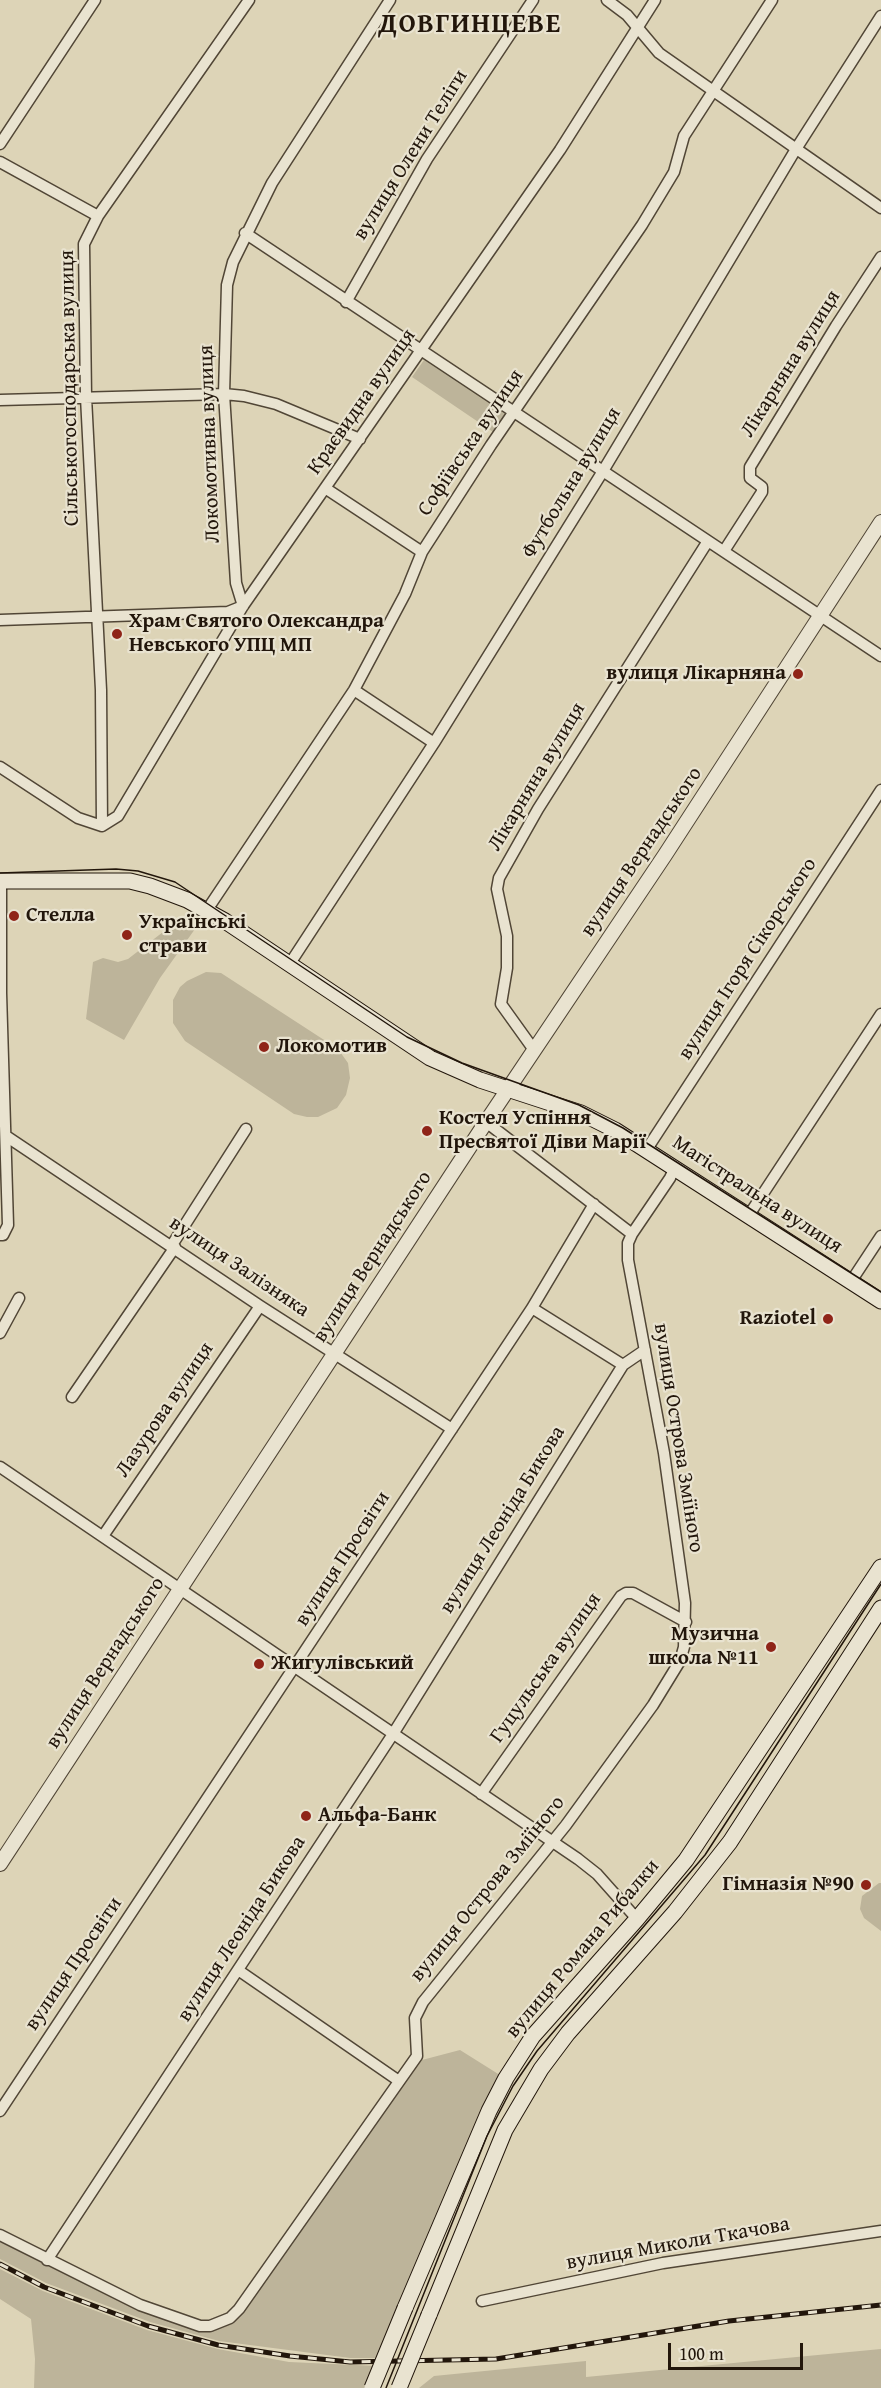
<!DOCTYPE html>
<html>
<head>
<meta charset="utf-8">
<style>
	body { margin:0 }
	#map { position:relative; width:881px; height:2388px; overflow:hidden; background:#ddd4b7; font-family:"Gentium Book Plus",serif }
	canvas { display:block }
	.scale { position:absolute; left:668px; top:2343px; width:135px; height:27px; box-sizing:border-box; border:3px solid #22160b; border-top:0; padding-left:8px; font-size:18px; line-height:21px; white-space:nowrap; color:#22160b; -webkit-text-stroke:4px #e9e3d0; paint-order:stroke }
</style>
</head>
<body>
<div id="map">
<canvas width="881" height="2388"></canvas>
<div class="scale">100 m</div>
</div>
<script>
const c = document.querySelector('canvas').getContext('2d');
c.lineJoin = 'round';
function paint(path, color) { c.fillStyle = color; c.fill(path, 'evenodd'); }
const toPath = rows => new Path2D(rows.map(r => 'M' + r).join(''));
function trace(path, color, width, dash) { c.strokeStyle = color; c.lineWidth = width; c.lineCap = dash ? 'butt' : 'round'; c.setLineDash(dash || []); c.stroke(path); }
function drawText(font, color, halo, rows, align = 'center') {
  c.font = font + ' "Gentium Book Plus",serif'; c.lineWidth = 4.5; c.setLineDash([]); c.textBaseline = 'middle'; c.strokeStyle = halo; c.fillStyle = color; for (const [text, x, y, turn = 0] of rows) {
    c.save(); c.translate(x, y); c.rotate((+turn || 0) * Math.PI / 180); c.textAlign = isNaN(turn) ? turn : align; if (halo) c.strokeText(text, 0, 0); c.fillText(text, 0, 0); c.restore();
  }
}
paint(toPath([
	[424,360,508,416,496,434,412,377],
	[181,923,195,929,160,978,124,1040,86,1019,93,962,103,958,118,962,128,959,163,932],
	[206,972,221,973,338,1049,348,1063,350,1078,346,1095,337,1108,318,1117,307,1117,294,1114,185,1041,173,1023,173,1000,180,987,187,981],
	[879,1883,881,1883,881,1931,864,1918,860,1909,862,1896],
	[460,2050,503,2077,380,2358,350,2358,219,2341,150,2322,46,2283,0,2259,0,2237,141,2307,220,2326,422,2060],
	[0,2269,43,2291,147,2330,218,2349,289,2362,377,2366,369,2388,34,2388,35,2359,31,2319,0,2299],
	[881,2349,881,2388,419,2388,434,2376,586,2361,586,2377]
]), '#bdb49a');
const minor = toPath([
	[607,0,627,15,659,53,881,208],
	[0,144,95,0],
	[0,162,98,216],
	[245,233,881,656],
	[346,302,427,159,533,0],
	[0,400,224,394,244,396,276,404,360,439],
	[325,488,422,552],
	[724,551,762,492,762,487,750,478,750,467,836,326,881,257],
	[0,620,228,612,243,606,236,583,224,394,227,285,233,262,272,183,390,0],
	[354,690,434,743],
	[0,767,78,818,102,826],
	[102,826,118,816,243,606,560,150,655,0],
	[102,826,101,690,86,397,84,244,98,216,249,0],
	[207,910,354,690,405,594,422,552,491,445,642,225,674,172,684,136,772,0],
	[289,965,434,743,603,471,796,149,881,16],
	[534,1050,501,1004,507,968,507,936,497,889,499,878,538,809,708,541],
	[6,1136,260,1306,452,1429],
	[647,1149,881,790],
	[749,1215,881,1014],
	[632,1234,670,1178,675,1167],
	[0,1235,3,1235,8,1225,1,993,1,881],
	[172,1245,246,1129],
	[852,1280,881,1236],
	[532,1308,623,1365],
	[0,1333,19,1298],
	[72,1397,175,1247],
	[0,1467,578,1859,597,1874,637,1919],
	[103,1536,260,1306],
	[481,1794,621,1596,626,1593,633,1593,686,1622],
	[238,1970,399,2081],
	[0,2111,532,1308,594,1204],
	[0,2235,140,2305,200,2326,210,2326,230,2318,239,2309,417,2056,415,2018,423,2002,566,1825,653,1705,680,1661,684,1647,685,1603,664,1453,628,1260,628,1243,632,1234,486,1122],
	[47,2260,393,1734,623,1365,645,1350],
	[482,2301,663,2263,881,2231]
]);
const tertiary = toPath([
	[0,1864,486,1122,665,855,881,522]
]);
const secondary = toPath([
	[0,881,130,881,150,886,187,900,225,921,430,1058,480,1080,581,1113,615,1130,881,1301],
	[405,2308,489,2111,506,2078,533,2036,637,1919,686,1860,881,1567],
	[429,2315,505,2130,541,2069,568,2033,675,1912,730,1842,881,1608]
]);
trace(minor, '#514636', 13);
trace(tertiary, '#514636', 16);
trace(secondary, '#22160b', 17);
trace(minor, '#e9e3d0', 10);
trace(tertiary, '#e9e3d0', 14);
trace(secondary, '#e9e3d0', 15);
trace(toPath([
	[0,873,116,869,138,871,175,882,407,1037,462,1063,579,1105,623,1128,881,1292],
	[386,2388,487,2136,513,2086,537,2051,705,1855,881,1584]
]), '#22160b', 1.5);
const rail = toPath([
	[0,2264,44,2287,148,2326,218,2345,290,2356,350,2362,496,2359,729,2321,881,2305]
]);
trace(rail, '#22160b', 5);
trace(rail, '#e9e3d0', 3, [9]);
const secondaryBridge = toPath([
	[372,2388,405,2308],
	[399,2388,429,2315]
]);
trace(secondaryBridge, '#22160b', 17, []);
trace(secondaryBridge, '#e9e3d0', 15);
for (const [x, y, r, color] of [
	[117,634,6,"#8f2418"],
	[798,674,6,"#8f2418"],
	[14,916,6,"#8f2418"],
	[127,935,6,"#8f2418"],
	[264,1047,6,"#8f2418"],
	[427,1131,6,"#8f2418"],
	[828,1319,6,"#8f2418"],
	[771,1647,6,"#8f2418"],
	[259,1664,6,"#8f2418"],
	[306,1816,6,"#8f2418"],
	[866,1885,6,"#8f2418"]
]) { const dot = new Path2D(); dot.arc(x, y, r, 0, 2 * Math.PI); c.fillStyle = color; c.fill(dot); trace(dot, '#e9e3d0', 2); }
drawText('21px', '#22160b', '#e9e3d0', [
	["вулиця Олени Теліги",411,155,-58],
	["Лікарняна вулиця",791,364,-58],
	["Сільськогосподарська вулиця",70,388,-91],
	["Краєвидна вулиця",362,402,-55],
	["Софіївська вулиця",471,443,-56],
	["Локомотивна вулиця",210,444,-92],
	["Футбольна вулиця",572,483,-59],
	["Лікарняна вулиця",537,777,-59],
	["вулиця Вернадського",642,852,-56],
	["вулиця Ігоря Сікорського",748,959,-57],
	["Магістральна вулиця",757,1195,33],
	["вулиця Вернадського",373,1257,-57],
	["вулиця Залізняка",239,1267,34],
	["Лазурова вулиця",165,1410,-56],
	["вулиця Острова Зміїного",678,1438,81],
	["вулиця Леоніда Бикова",503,1520,-58],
	["вулиця Просвіти",343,1559,-57],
	["вулиця Вернадського",106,1663,-57],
	["Гуцульська вулиця",546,1668,-55],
	["вулиця Острова Зміїного",488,1889,-51],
	["вулиця Леоніда Бикова",242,1929,-57],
	["вулиця Романа Рибалки",583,1949,-50],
	["вулиця Просвіти",74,1964,-56],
	["вулиця Миколи Ткачова",678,2244,-10]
]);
drawText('bold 21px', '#22160b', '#e9e3d0', [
	["Храм Святого Олександра",129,622],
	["Невського УПЦ МП",129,646],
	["вулиця Лікарняна",786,674,"right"],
	["Стелла",26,916],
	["Українські",139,923],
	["страви",139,947],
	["Локомотив",276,1047],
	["Костел Успіння",439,1119],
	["Пресвятої Діви Марії",439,1143],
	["Raziotel",816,1319,"right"],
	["Музична",759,1635,"right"],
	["школа №11",759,1659,"right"],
	["Жигулівський",271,1664],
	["Альфа-Банк",318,1816],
	["Гімназія №90",854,1885,"right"]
], 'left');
c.letterSpacing = '1.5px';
drawText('bold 27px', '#22160b', '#e9e3d0', [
	["ДОВГИНЦЕВЕ",470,25]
]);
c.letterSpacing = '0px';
</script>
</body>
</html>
